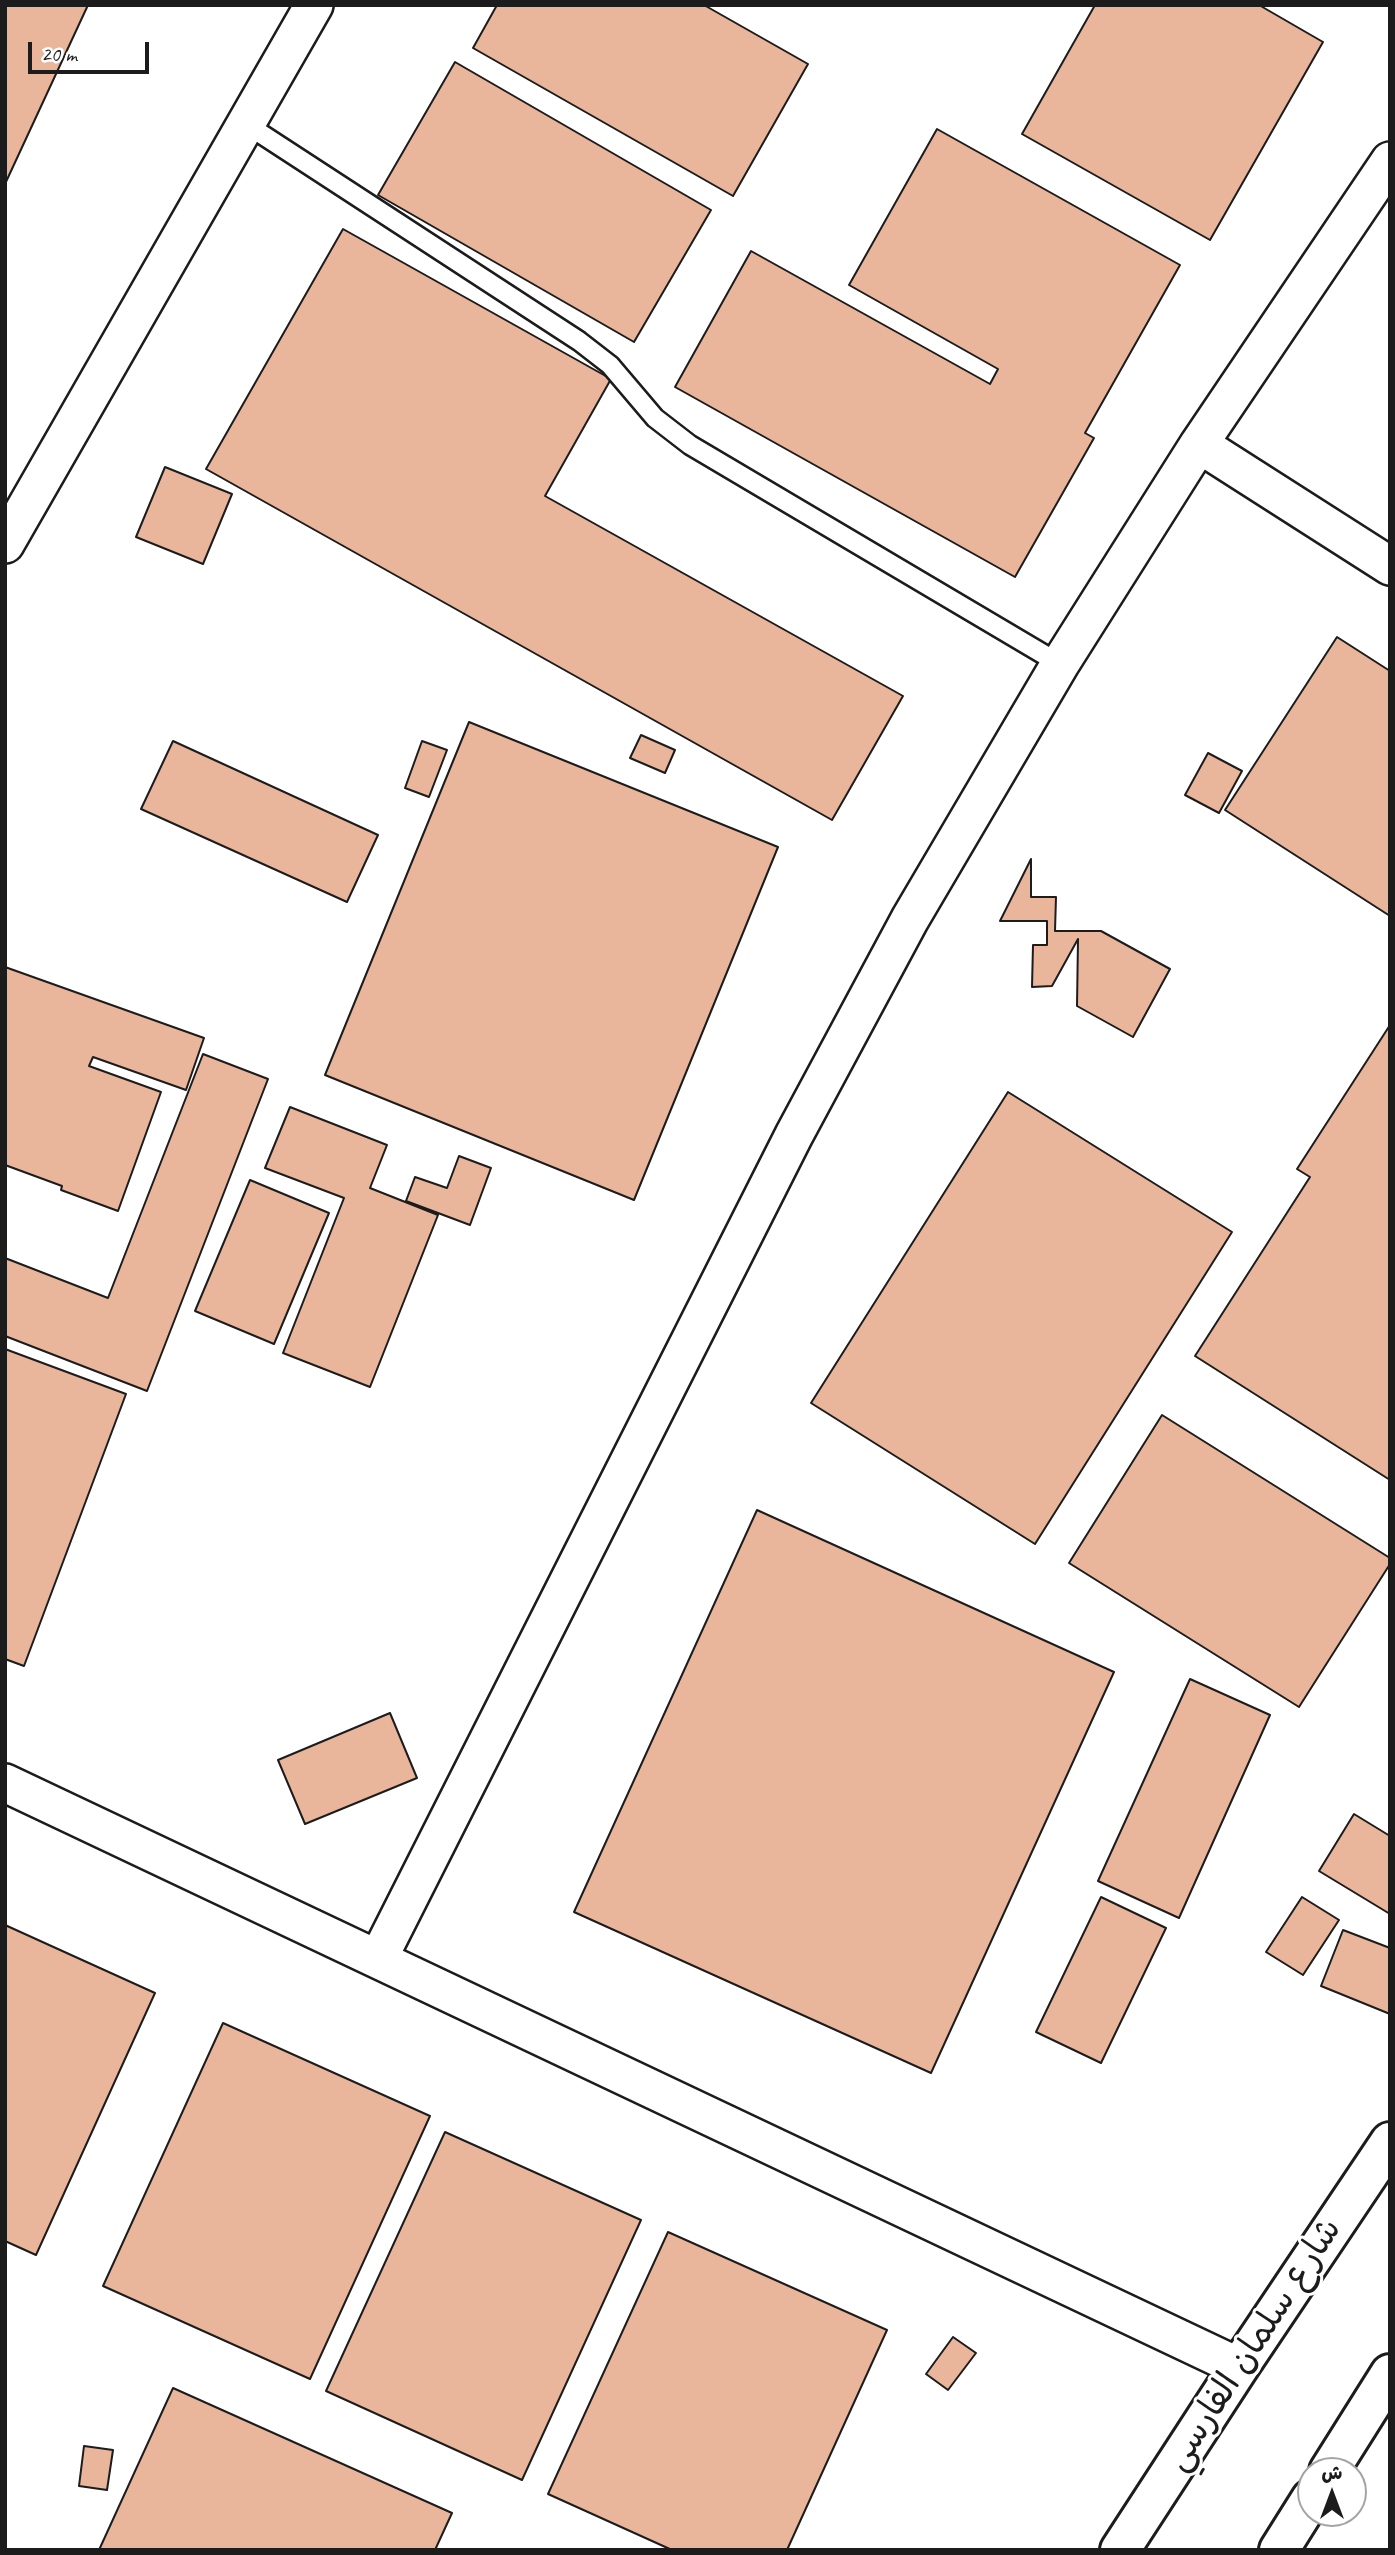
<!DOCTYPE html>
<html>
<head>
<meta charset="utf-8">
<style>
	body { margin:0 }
	#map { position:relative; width:1395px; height:2555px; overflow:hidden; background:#fff; font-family:Caveat,"Playpen Sans Arabic",sans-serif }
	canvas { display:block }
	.frame { position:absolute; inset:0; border:7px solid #1c1c1c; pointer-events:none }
	.north { position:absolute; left:1297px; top:2457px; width:70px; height:70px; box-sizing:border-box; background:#fff; border:2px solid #a4a4a4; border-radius:50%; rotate:0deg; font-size:19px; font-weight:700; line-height:28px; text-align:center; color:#1c1c1c }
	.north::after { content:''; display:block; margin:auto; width:24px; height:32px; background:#1c1c1c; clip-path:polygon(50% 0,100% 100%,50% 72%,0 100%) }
	.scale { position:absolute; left:28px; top:42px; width:121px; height:32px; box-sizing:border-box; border:4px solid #1c1c1c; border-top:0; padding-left:9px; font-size:21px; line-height:24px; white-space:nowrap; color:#1c1c1c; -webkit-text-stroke:5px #fff; paint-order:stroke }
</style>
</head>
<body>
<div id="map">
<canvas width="1395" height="2555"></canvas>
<div class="frame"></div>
<div class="north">ش</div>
<div class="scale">20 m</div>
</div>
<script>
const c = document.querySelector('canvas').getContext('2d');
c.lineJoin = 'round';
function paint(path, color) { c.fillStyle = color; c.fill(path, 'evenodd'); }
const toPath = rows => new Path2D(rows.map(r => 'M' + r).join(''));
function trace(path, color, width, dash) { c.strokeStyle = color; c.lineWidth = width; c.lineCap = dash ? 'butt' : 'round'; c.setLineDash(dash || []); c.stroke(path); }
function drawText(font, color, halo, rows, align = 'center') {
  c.font = font + ' Caveat,"Playpen Sans Arabic",sans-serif'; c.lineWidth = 6; c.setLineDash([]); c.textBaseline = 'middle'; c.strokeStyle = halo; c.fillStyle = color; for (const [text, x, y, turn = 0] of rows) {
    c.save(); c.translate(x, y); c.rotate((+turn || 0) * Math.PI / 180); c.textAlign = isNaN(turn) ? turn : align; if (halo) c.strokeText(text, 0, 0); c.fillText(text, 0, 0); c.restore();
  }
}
const building = toPath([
	[5,5,88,5,5,184,5,5],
	[497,5,704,5,808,64,733,196,473,48,497,5],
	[1095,5,1259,5,1323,42,1210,240,1022,134,1095,5],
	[455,62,711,210,634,342,378,195,455,62],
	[937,129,1180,265,1085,433,1094,438,1015,577,675,387,751,251,990,384,998,369,849,285,937,129],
	[343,229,611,379,545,496,903,696,832,820,206,469,343,229],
	[165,467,232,494,203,564,136,537,165,467],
	[1337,637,1390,671,1390,916,1225,810,1337,637],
	[469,722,778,847,634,1200,325,1075,469,722],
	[641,735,675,750,665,773,630,758,641,735],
	[173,741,378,835,347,902,141,809,173,741],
	[422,741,447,750,429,797,405,788,422,741],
	[1208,753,1242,771,1219,813,1185,795,1208,753],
	[1031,859,1031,897,1056,897,1055,931,1101,931,1170,969,1133,1037,1077,1006,1078,939,1052,986,1032,987,1033,945,1047,945,1047,921,1000,921,1031,859],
	[5,967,204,1038,186,1090,93,1057,89,1066,161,1092,118,1211,61,1190,62,1186,5,1165,5,967],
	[1390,1025,1390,1480,1195,1356,1310,1177,1297,1169,1390,1025],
	[203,1054,268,1079,147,1391,5,1336,5,1258,108,1298,203,1054],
	[1008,1092,1232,1232,1035,1544,811,1403,1008,1092],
	[290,1107,387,1145,370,1188,438,1215,370,1387,283,1353,344,1198,265,1168,290,1107],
	[459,1156,491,1168,470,1225,406,1201,415,1177,447,1188,459,1156],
	[250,1180,329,1213,274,1344,195,1311,250,1180],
	[5,1349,126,1394,24,1666,5,1659,5,1349],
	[1162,1415,1390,1558,1390,1564,1299,1707,1069,1563,1162,1415],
	[757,1510,1114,1672,931,2073,574,1912,757,1510],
	[1190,1679,1270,1715,1179,1918,1098,1881,1190,1679],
	[390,1713,417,1778,305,1824,278,1760,390,1713],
	[1354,1814,1390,1836,1390,1914,1319,1871,1354,1814],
	[1101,1897,1166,1928,1101,2063,1036,2032,1101,1897],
	[1302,1897,1339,1920,1303,1975,1266,1952,1302,1897],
	[5,1925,155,1993,36,2255,5,2241,5,1925],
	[1343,1930,1390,1948,1390,2014,1321,1986,1343,1930],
	[223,2023,430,2116,310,2379,103,2286,223,2023],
	[445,2132,641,2220,522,2480,326,2391,445,2132],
	[668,2232,887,2330,787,2550,672,2550,548,2494,668,2232],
	[953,2337,976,2353,948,2390,926,2374,953,2337],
	[173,2388,452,2513,435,2550,99,2550,173,2388],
	[84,2446,113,2450,107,2490,79,2486,84,2446]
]);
paint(building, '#e9b59b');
trace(building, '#1c1c1c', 2);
const lane = toPath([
	[246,124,579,341,610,365,655,418,690,445,1060,664]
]);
const street = toPath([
	[1199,444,1390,566],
	[5,544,314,5],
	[5,1783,1239,2367],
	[378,1959,794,1135,910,919,1060,664,1199,444,1390,161]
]);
const secondary = toPath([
	[1329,2471,1390,2374],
	[1120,2550,1239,2367,1390,2142],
	[1279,2550,1311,2499]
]);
trace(lane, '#1c1c1c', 23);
trace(street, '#1c1c1c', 42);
trace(secondary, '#1c1c1c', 44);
trace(lane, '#fff', 18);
trace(street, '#fff', 37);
trace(secondary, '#fff', 38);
drawText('35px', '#1c1c1c', '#fff', [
	["شارع سلمان الفارسي",1254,2345,-57]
]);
</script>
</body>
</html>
